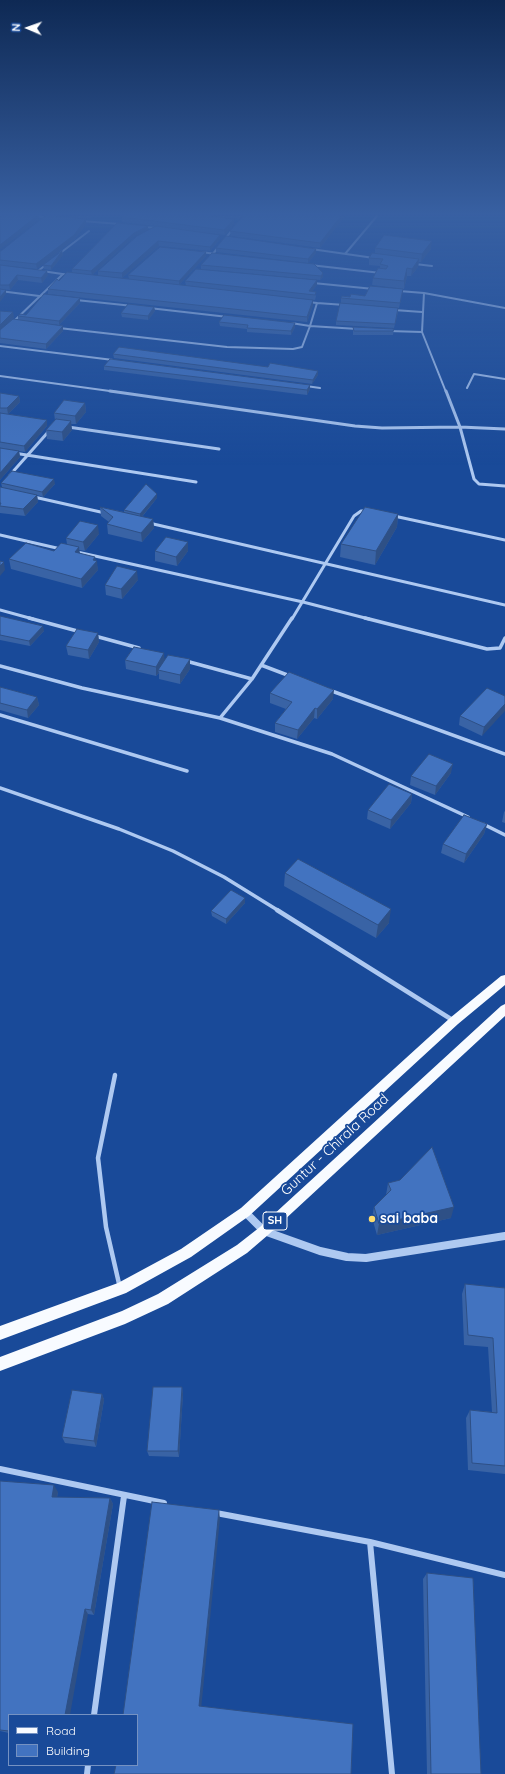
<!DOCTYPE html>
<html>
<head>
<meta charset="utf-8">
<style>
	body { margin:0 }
	#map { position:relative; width:505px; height:1774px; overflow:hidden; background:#194a99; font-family:Quicksand,sans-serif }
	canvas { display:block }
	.legend { position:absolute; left:8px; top:1714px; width:130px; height:52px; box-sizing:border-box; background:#194a99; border:1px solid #7592c2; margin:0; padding:5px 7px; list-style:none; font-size:12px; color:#fff }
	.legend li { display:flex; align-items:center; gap:8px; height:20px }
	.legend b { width:20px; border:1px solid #7592c2 }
	.north { position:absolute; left:8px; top:8px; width:40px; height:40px; -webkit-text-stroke:3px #194a99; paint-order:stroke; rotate:272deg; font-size:11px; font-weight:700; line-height:16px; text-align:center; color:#fff }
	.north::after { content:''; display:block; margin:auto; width:14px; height:18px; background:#fff; clip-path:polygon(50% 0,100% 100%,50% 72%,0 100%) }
</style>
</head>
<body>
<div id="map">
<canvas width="505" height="1774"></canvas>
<ul class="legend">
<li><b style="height:5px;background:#f8fbff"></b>Road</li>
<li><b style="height:11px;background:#4273c0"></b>Building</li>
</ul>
<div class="north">N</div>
</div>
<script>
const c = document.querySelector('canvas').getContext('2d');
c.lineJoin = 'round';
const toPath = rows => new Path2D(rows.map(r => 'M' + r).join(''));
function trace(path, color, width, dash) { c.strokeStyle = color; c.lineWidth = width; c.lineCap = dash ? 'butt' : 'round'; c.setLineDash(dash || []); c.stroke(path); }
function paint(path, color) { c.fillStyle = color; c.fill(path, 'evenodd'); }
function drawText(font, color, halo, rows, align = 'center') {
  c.font = font + ' Quicksand,sans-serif'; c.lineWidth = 3.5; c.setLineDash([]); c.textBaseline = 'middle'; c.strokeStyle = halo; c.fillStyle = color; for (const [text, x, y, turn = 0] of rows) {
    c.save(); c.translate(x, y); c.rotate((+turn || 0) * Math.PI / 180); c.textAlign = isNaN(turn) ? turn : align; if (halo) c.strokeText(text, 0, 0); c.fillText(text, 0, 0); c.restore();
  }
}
trace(toPath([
	[36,216,49,218],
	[81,221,120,224],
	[143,227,158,228],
	[311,249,374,258],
	[201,252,216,254],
	[59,254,89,231],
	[345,254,377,216],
	[212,255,233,229],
	[415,264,432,266],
	[310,265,381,273],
	[38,271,47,264],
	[42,271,69,275],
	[313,283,374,289],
	[0,291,47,297],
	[399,291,424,293,505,308],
	[424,293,422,332,446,392],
	[76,300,133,306],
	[308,302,317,303,310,326,358,329],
	[317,303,345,305],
	[149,308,228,317],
	[394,310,422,312],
	[12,323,63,274],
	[59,328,227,347,293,349,302,347,310,326,291,323],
	[389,331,422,332],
	[0,346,113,360],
	[0,376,117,392],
	[306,386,320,388],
	[467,388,474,374,505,379]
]), '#aec9f1', 2);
trace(toPath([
	[110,391,355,426,382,428,460,427,505,429],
	[446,391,460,427,474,479,479,484,505,486],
	[68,427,219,449],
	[14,453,196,482],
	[10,475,49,431],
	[34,497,105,513],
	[394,516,505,540],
	[149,523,505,605],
	[0,535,61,549],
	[77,552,303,602,369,619],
	[0,610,33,619],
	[292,619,354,516,361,511,366,511]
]), '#aec9f1', 3);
trace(toPath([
	[29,618,81,632],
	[365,618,487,649,500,648,505,638],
	[95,636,139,648],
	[186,661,252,679],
	[261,665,290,676],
	[0,666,82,688,220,718,332,754,468,817],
	[329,690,505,754],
	[0,715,187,771],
	[220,718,252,679,292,618],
	[0,788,119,829,173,851,224,877,279,911],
	[483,824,505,835]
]), '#aec9f1', 3.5);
trace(toPath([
	[277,910,454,1021],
	[115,1075,98,1158,106,1227,120,1288]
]), '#aec9f1', 4.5);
trace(toPath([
	[0,1469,164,1503],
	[216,1513,370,1542,392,1774],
	[370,1542,505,1575],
	[94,1715,124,1496],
	[87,1774,88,1765]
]), '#aec9f1', 6);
trace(toPath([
	[245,1212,264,1231,320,1251,347,1257,366,1258,505,1236]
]), '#aec9f1', 8);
paint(toPath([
	[505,975,505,985,458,1024,249,1216,191,1257,126,1293,0,1340,0,1326,118,1283,181,1249,241,1208,450,1018,501,976,505,975],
	[505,1004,505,1016,268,1235,247,1253,168,1304,125,1324,0,1371,0,1357,122,1311,158,1294,237,1245,260,1227,501,1006,505,1004]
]), '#f8fbff');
paint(toPath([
	[63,216,92,216,90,219],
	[210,216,242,216,239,219],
	[243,216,345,216,320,248,231,236,230,231],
	[122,217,234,219,234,224,225,235,198,232,220,239,210,251,159,246,122,278,98,276,98,271,155,226,122,222],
	[86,219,86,224,75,239,37,269,0,265,0,251],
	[148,230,134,237,92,275,72,273,72,269],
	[216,248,316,249,316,253,308,263,216,252],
	[375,248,431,249,421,262,419,262,418,267,411,276,407,276,404,289,372,285,373,278,380,269,380,266,369,265,369,258,375,253],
	[62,251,63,255,51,270,44,269,43,265],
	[206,252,206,256,179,285,129,279,128,275],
	[0,265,48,275,42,283,18,280,10,290,0,289],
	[201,265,323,273,323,277,320,280,201,269],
	[59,281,313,305,307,322,48,294,48,289],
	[185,281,317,285,312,291,316,296,315,300,186,286],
	[403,289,399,308,341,303,341,298,365,296],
	[80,298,80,303,59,325,24,321,63,326,63,331,46,349,0,343,0,311,14,317,4,327,18,320,18,316,26,315],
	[154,307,155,311,148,320,122,317,121,313],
	[398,312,394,328,336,325,336,321],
	[219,322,295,323,295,327,291,335,247,332,247,329,220,326],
	[353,327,394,329,393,335,353,335],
	[113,354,318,375,312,384,114,358],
	[104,366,310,385,310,389,307,395,104,370],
	[0,393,19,396,20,402,8,414,47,420,47,426,25,452,19,451,20,457,0,480],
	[85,403,86,412,76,424,71,424,72,430,63,441,47,439,46,430,55,420,54,413],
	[1,483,55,484,43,497,37,495,38,502,25,516,0,513,0,487,2,487],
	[157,498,142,517,153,519,154,528,142,542,108,534,107,524,109,522,101,516,100,507,124,512,124,510],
	[398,514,397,527,375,565,340,557,341,544],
	[99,534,85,551,79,550,80,553,96,561,98,570,82,588,11,569,9,559,54,551,67,544,66,538],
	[188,542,188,551,177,566,155,561,155,551],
	[138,580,122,599,106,595,105,585],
	[0,616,44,631,30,646,0,640],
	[98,633,99,642,89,659,68,655,66,646],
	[125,660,165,660,190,669,180,684,159,679,159,673,156,676,126,669],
	[0,687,37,697,39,705,28,718,0,710],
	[270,693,333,699,317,719,314,718,297,739,275,732,275,723,286,709,270,703],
	[505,696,482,736,459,725,460,716],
	[451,773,435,795,410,785,411,776],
	[412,794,411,803,390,829,367,819,368,810],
	[505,811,505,823,502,822,504,812],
	[487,824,484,834,464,863,441,853,443,844],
	[285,873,389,923,376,938,284,886],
	[245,898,245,903,226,924,212,916,211,911],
	[388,1183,451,1218,377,1235,372,1218,374,1207,386,1195],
	[465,1284,505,1288,505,1474,468,1470,466,1418,470,1410,492,1412,488,1347,464,1345,462,1294],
	[182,1387,183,1394,179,1457,149,1456,147,1451],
	[102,1394,104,1400,96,1447,65,1443,62,1437],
	[0,1481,58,1492,57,1497,110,1498,113,1504,94,1615,88,1614,9,1715,9,1733,0,1731],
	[427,1573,481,1774,427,1774,423,1579]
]), '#3963a5');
paint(toPath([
	[37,216,39,216,40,219,0,250,0,245],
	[341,216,345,216,320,248,320,243],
	[86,219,86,224,75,239,37,269,36,264],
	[234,219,234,224,225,235,224,230],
	[148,226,148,230,134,237,92,275,91,271,134,233],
	[220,235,220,239,210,251,210,247],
	[158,241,159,246,122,278,122,273],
	[432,241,431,249,421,262,422,254],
	[316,249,316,253,308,263,308,259],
	[62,251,63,255,51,270,51,266],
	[206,252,206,256,179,285,179,281],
	[419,259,418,267,411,276,412,269],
	[407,268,407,276,404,289,404,281],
	[47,271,48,275,42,283,41,278],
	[323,273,323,277,320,280,321,276],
	[17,275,18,280,10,290,9,285],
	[317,280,317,285,309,295,309,291],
	[6,290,6,294,0,302,0,297],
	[80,298,80,303,59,325,59,321],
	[313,300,313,305,307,322,307,317],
	[154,307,155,311,148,320,148,316],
	[13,312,14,317,0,331,0,325],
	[295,323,295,327,291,335,291,331],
	[63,326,63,331,46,349,46,344],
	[318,371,318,375,312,384,313,380],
	[310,385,310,389,307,395,307,390],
	[19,396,20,402,8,414,7,408],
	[85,403,86,412,76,424,75,416],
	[47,420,47,426,25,452,24,446],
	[71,421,72,430,63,441,62,432],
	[19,451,20,457,0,480,0,473],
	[54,479,55,484,43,497,42,492],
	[157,494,157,498,140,519,140,514],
	[37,495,38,502,25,516,23,509],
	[398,514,397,527,375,565,376,551],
	[153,519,154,528,142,542,141,533],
	[98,525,99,534,85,551,83,542],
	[188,542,188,551,177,566,176,557],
	[79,547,80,556,75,552],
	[95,557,96,562,97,561,98,570,82,588,81,579,93,560],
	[4,562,5,570,0,576,0,566],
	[137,571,138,580,122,599,121,589],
	[43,626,44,631,30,646,29,641],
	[98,633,99,642,89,659,88,650],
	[164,653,165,663,158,670,159,673,156,676,156,667],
	[190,659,190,669,180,684,180,675],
	[334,690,333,699,317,719,317,709],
	[37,697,39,705,28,718,27,710],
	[505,704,505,711,482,736,484,727],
	[315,708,314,718,297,739,298,730],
	[453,764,451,773,435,795,436,786],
	[412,794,411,803,390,829,391,820],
	[487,824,484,834,464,863,466,854],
	[245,898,245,903,226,924,226,919],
	[391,909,389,923,376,938,378,925],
	[454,1207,451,1218,377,1235,379,1224],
	[182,1387,183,1394,179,1457,178,1451],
	[102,1394,104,1400,96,1447,94,1441],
	[54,1485,58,1492,56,1503,52,1497],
	[110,1498,113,1504,94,1615,91,1610],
	[219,1510,220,1519,201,1710,199,1706],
	[85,1609,88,1614,70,1715,65,1715]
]), '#2e5086');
const building = toPath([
	[0,216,37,216,0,245,0,216],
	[45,216,56,216,86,219,74,235,36,264,0,260,0,251,1,251,45,216],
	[122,216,210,216,234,219,224,230,122,217,122,216],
	[243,216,341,216,320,243,230,231,243,216],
	[117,223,148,226,134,233,91,271,72,269,117,223],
	[156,226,220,235,210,247,158,241,122,273,98,271,137,236,156,226],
	[384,235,432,241,422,254,375,248,384,235],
	[226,236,316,249,308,259,216,248,226,236],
	[160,247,206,252,179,281,128,275,160,247],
	[62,251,51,266,43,265,62,251],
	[212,253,314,264,323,273,321,276,201,265,212,253],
	[372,253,419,259,412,269,407,268,404,281,373,278,378,268,386,269,388,266,380,264,383,259,369,258,372,253],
	[0,265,47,271,41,278,17,275,9,285,0,285,0,265],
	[196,269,317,280,309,291,316,292,315,295,185,281,196,269],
	[67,272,313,300,307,317,48,289,57,279,59,281,67,272],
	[370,286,403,289,400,303,341,298,342,296,350,297,351,294,365,296,370,286],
	[0,289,6,290,0,297,0,289],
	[44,294,80,298,59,321,18,316,20,314,26,315,44,294],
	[340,303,398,308,395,324,336,321,340,303],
	[128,304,154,307,148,316,121,313,128,304],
	[0,311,13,312,0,325,0,311],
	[224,315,295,323,291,331,247,328,248,325,219,322,224,315],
	[13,319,63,326,46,344,0,338,0,330,13,319],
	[353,327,394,329,393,331,354,331,353,327],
	[119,347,268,367,270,363,318,371,313,380,113,354,119,347],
	[110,359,310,385,307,390,104,366,110,359],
	[0,393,19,396,7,408,0,408,0,393],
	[64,400,85,403,75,416,54,413,64,400],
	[0,413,47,420,24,446,0,442,0,413],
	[56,419,71,421,62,432,46,430,56,419],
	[0,448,19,451,0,473,0,448],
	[12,471,54,479,42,492,1,483,12,471],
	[146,484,157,494,140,514,124,510,146,484],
	[0,487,37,495,23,509,0,506,0,505,1,503,0,503,0,487],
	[100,507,153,519,141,533,107,524,113,517,100,507],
	[365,507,398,514,376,551,341,544,365,507],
	[80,521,98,525,83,542,66,538,80,521],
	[166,537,188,542,176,557,155,551,166,537],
	[26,543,54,551,61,543,79,547,75,552,95,557,93,560,97,561,81,579,9,559,26,543],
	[0,561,4,562,0,566,0,561],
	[117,566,137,571,121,589,105,585,117,566],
	[0,616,43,626,29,641,0,635,0,616],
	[77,629,98,633,88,650,66,646,77,629],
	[134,647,164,653,156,667,125,660,134,647],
	[168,655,190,659,180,675,158,670,168,655],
	[289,672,334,690,317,709,315,708,298,730,275,723,292,702,270,693,289,672],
	[0,687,37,697,27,710,0,703,0,687],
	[487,688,505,696,505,704,484,727,460,716,487,688],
	[429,754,453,764,436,786,411,776,429,754],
	[389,784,412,794,391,820,368,810,389,784],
	[464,815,487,824,466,854,443,844,464,815],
	[298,859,391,909,378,925,285,873,298,859],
	[231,890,245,898,226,919,211,911,231,890],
	[432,1147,454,1207,379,1224,374,1207,391,1190,388,1183,400,1180,432,1147],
	[465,1284,505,1288,505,1466,472,1463,470,1410,497,1413,493,1338,468,1335,465,1284],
	[153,1387,182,1387,178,1451,147,1451,153,1387],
	[72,1390,102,1394,94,1441,62,1437,72,1390],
	[0,1481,54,1485,52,1497,110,1498,91,1610,85,1609,65,1715,9,1715,9,1731,0,1730,0,1481],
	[152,1502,219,1510,199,1706,353,1724,351,1774,114,1774,116,1765,137,1765,137,1715,123,1715,152,1502],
	[427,1573,473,1578,481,1774,431,1774,427,1573]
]);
paint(building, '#4273c0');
trace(building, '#2e5086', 1);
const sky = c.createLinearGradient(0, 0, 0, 465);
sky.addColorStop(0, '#0e2954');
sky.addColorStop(0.46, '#3860a2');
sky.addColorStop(1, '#3860a200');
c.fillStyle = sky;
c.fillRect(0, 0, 505, 465);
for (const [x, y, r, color] of [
	[372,1219,4,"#ffdd6e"]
]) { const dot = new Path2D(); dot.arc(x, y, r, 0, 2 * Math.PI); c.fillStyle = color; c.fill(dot); trace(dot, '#194a99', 1.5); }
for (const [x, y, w] of [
	[275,1221,24]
]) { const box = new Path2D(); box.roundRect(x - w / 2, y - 9, w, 18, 3); c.fillStyle = '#194a99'; c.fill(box); trace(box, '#fff', 1); }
drawText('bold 11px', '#fff', null, [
	["SH",275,1221]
]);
drawText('14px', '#fff', '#194a99', [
	["Guntur - Chirala Road",335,1145,-43]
]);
drawText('bold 14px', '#fff', '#194a99', [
	["sai baba",380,1219]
], 'left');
</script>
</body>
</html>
